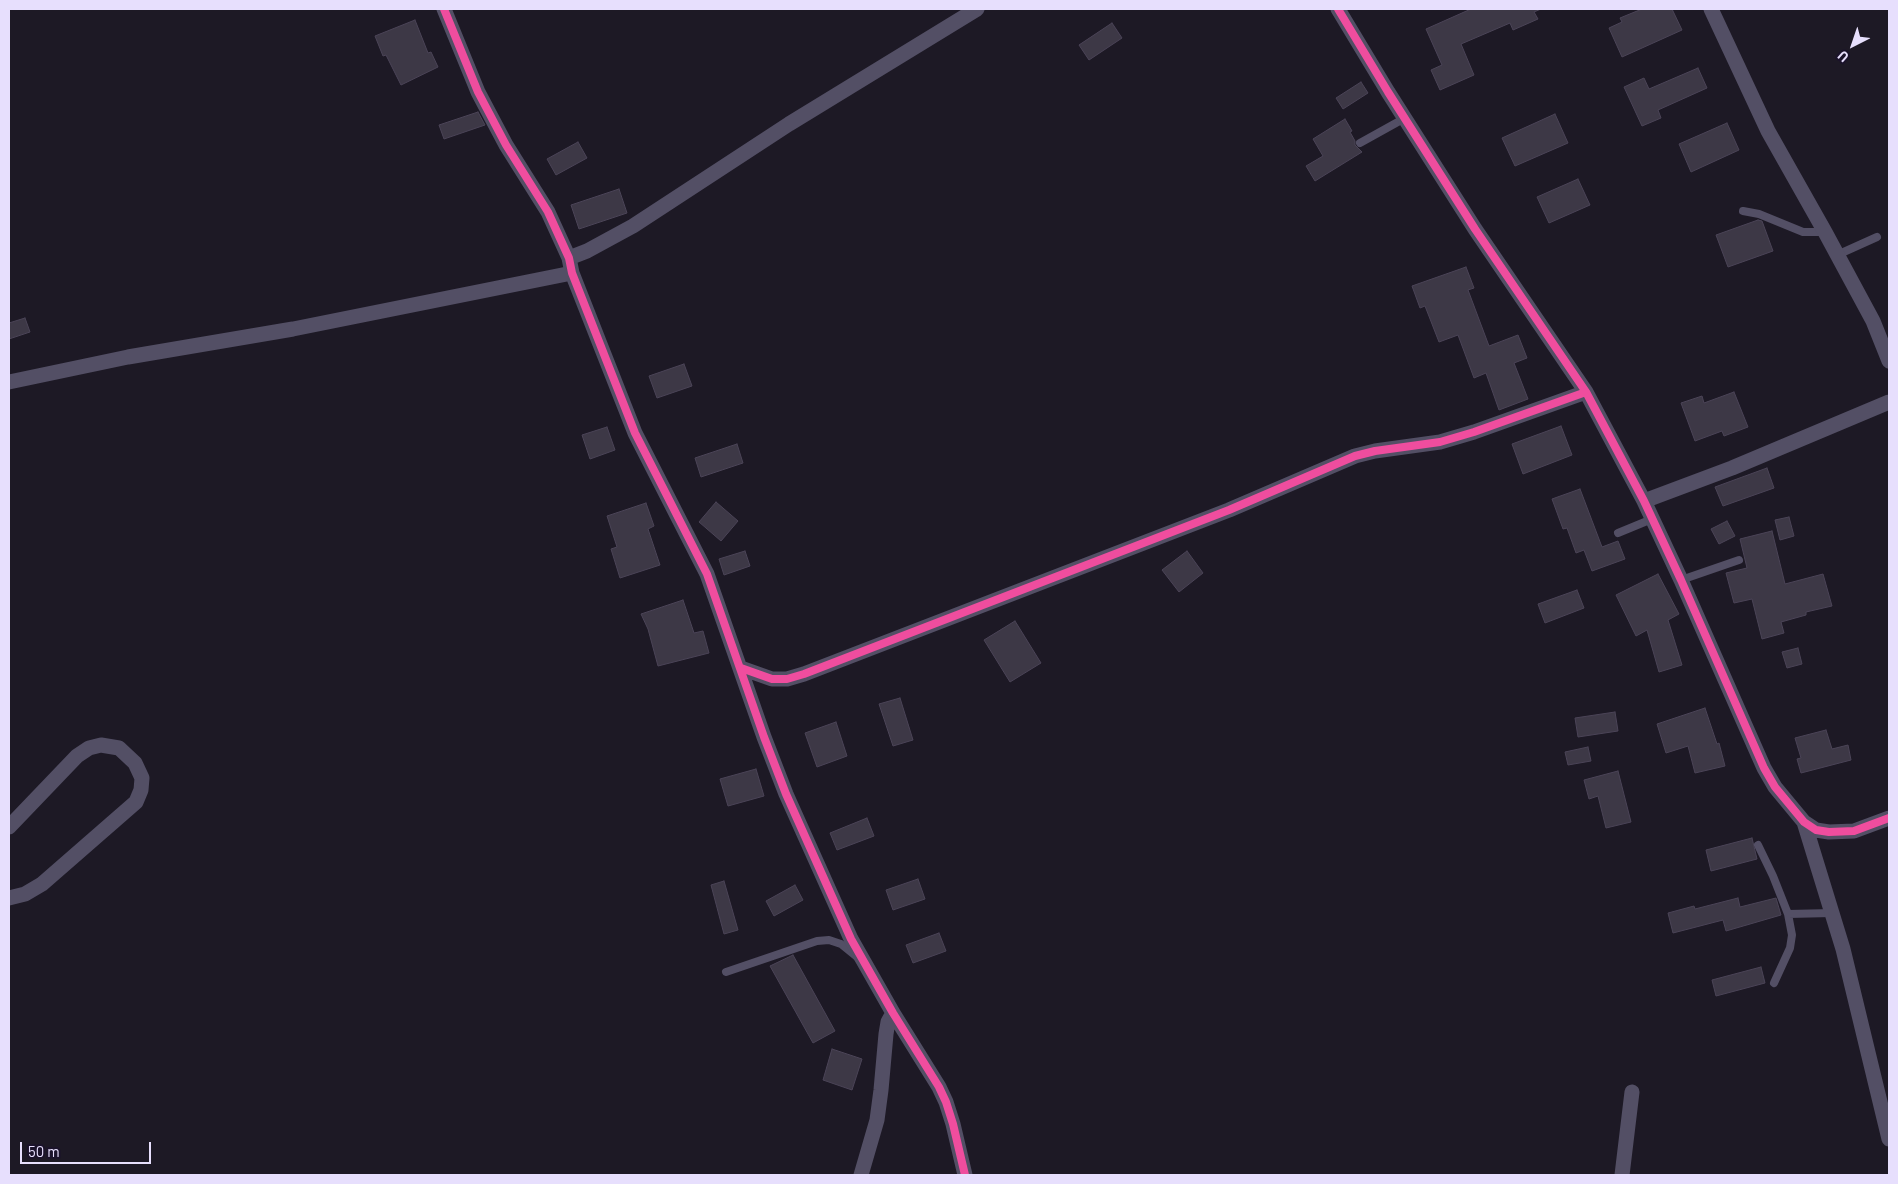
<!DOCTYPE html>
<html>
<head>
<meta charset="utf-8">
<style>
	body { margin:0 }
	#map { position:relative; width:1898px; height:1184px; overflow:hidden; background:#1d1925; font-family:Barlow,sans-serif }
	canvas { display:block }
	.frame { position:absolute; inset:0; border:10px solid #e7dffd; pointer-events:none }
	.north { position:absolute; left:1828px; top:20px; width:50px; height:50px; -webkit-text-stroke:4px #1b132b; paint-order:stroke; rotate:221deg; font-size:14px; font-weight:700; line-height:20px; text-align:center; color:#e7dffd }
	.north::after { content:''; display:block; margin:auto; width:18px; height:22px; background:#e7dffd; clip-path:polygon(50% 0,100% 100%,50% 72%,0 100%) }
	.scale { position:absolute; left:20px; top:1142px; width:131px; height:22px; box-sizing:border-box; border:2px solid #e7dffd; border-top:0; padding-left:6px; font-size:15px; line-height:18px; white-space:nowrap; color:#e7dffd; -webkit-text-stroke:4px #1b132b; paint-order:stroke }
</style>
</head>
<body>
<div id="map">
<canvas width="1898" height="1184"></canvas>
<div class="frame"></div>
<div class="north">U</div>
<div class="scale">50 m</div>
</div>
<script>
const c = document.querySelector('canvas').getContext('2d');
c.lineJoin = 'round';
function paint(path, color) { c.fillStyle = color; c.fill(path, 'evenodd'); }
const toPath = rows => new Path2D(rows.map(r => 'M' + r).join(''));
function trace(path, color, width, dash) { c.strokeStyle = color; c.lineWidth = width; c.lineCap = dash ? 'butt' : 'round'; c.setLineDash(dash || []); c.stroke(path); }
const building = toPath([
	[1471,9,1541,9,1534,12,1538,19,1513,30,1510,23,1461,44,1474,75,1440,90,1431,70,1442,65,1426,29,1471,9],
	[1642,9,1672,9,1682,30,1622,57,1609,28,1622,22,1620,18,1642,9],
	[415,20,428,53,431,52,438,67,401,85,386,55,383,56,375,36,415,20],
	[1112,23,1122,38,1089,60,1079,45,1112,23],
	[1698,68,1707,88,1658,110,1661,118,1642,126,1624,87,1644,78,1649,89,1698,68],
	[1361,82,1368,93,1343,109,1336,98,1361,82],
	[478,112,485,125,444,139,439,125,478,112],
	[1555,114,1568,143,1515,166,1502,138,1555,114],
	[1345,119,1352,131,1350,132,1355,141,1355,145,1362,152,1315,181,1306,166,1323,156,1313,139,1345,119],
	[1727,123,1739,150,1691,172,1679,144,1727,123],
	[578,142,587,158,556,175,547,159,578,142],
	[1578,179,1590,205,1549,223,1537,197,1578,179],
	[619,189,627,213,579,229,571,205,619,189],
	[1758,220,1762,221,1773,251,1728,267,1716,235,1758,220],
	[1466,267,1474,288,1468,290,1489,346,1518,335,1527,358,1514,363,1528,399,1499,410,1486,373,1474,378,1458,335,1439,342,1425,306,1420,308,1412,286,1466,267],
	[25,318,30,332,9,339,9,323,25,318],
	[684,364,692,386,657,398,649,376,684,364],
	[1734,392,1748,427,1724,436,1722,431,1695,441,1681,403,1702,396,1704,403,1734,392],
	[1561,426,1572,455,1523,474,1512,444,1561,426],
	[607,427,615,450,590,459,582,435,607,427],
	[737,444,743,463,701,477,695,458,737,444],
	[1767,468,1774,488,1723,506,1715,487,1767,468],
	[1580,489,1602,547,1618,541,1625,559,1592,571,1584,550,1576,553,1567,528,1563,529,1552,499,1580,489],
	[716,502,738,521,721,541,699,522,716,502],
	[646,503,654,526,648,529,660,565,620,578,611,549,617,547,607,516,646,503],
	[1789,517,1794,536,1780,540,1775,520,1789,517],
	[1727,521,1735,536,1719,544,1711,529,1727,521],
	[1772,531,1785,584,1823,574,1832,606,1806,612,1806,615,1781,622,1784,633,1762,639,1752,599,1734,603,1726,573,1747,568,1740,539,1772,531],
	[745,551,750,566,724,575,719,559,745,551],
	[1187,551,1203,573,1179,592,1162,570,1187,551],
	[1658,574,1679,614,1668,620,1682,665,1659,672,1647,630,1636,636,1616,595,1658,574],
	[1577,590,1584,608,1545,623,1538,604,1577,590],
	[683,600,694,633,703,631,709,653,658,666,648,629,641,614,683,600],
	[1015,621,1041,663,1010,682,984,640,1015,621],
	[1798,648,1802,664,1787,668,1782,652,1798,648],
	[900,698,913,740,893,746,879,704,900,698],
	[1705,708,1717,744,1719,743,1725,766,1695,773,1688,746,1666,753,1657,724,1705,708],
	[1615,712,1618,731,1578,737,1575,718,1615,712],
	[836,722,847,756,817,767,805,733,836,722],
	[1826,730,1832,749,1848,745,1851,760,1801,773,1797,759,1801,758,1795,738,1826,730],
	[1588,747,1591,761,1568,765,1565,752,1588,747],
	[756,769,764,796,728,806,720,779,756,769],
	[1618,771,1631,822,1606,828,1598,796,1589,799,1584,780,1618,771],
	[867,818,874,836,837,850,830,833,867,818],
	[1752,838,1757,859,1711,871,1706,850,1752,838],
	[918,879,925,899,893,910,886,890,918,879],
	[724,881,738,930,724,934,711,885,724,881],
	[795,885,803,900,774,916,766,901,795,885],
	[1738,898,1740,907,1776,898,1781,915,1726,931,1723,920,1673,933,1668,913,1694,906,1695,909,1738,898],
	[939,933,946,951,913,963,906,945,939,933],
	[793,955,835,1031,813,1043,770,966,793,955],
	[1761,967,1765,983,1716,996,1712,980,1761,967],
	[832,1049,862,1059,852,1090,823,1080,832,1049]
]);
paint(building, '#3d3846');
trace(building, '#4b4457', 1);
trace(toPath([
	[1360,143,1405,118],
	[1743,211,1759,214,1803,232,1825,232],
	[1837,255,1877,237],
	[1618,533,1652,519],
	[1681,580,1739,560],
	[1758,845,1773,876,1788,914,1792,935,1790,948,1774,983],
	[1788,914,1832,913],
	[726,972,817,941,829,940,841,944,857,957]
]), '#534f65', 8);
trace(toPath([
	[444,9,478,92,506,145,548,212,569,258,572,273,635,433,707,574,764,737,786,794,851,939,893,1013,939,1087,946,1102,953,1124,965,1175],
	[1338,9,1388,92,1475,229,1586,392,1644,501,1681,580,1764,768,1775,787,1804,822,1816,830,1829,832,1854,831,1889,818],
	[1711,9,1768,131,1825,232,1873,321,1889,361],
	[569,258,587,251,633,226,789,124,977,9],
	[9,382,128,357,293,329,572,273],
	[1644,501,1732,468,1889,402],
	[741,668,772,679,787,679,804,674,1229,510,1355,456,1375,451,1440,442,1474,432,1586,392],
	[1804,822,1843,949,1889,1139],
	[9,827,77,756,89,748,101,745,119,748,135,763,142,778,141,790,136,802,42,884,25,894,9,898],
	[861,1175,877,1120,881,1090,886,1034,888,1022,893,1013],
	[1622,1175,1632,1092]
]), '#534f65', 15);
trace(toPath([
	[444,9,478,92,506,145,548,212,569,258,572,273,635,433,707,574,764,737,786,794,851,939,893,1013,939,1087,946,1102,953,1124,965,1175],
	[1338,9,1388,92,1475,229,1586,392,1644,501,1681,580,1764,768,1775,787,1804,822,1816,830,1829,832,1854,831,1889,818],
	[741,668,772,679,787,679,804,674,1229,510,1355,456,1375,451,1440,442,1474,432,1586,392]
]), '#ef4d9e', 8);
</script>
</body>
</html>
